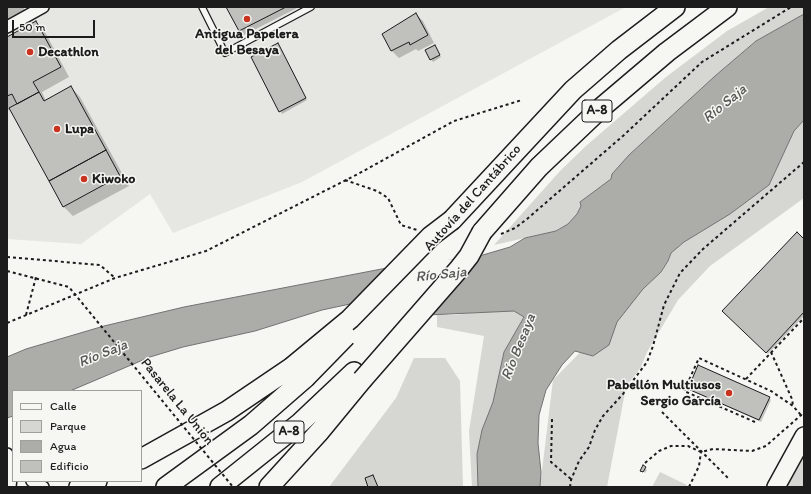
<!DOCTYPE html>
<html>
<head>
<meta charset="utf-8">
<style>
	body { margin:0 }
	#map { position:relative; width:811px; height:494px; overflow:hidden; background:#f6f6f2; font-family:Itim,sans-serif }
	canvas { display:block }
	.frame { position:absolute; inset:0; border:8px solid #1c1c1c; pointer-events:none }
	.legend { position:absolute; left:12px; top:390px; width:130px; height:92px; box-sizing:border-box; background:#f6f6f2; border:1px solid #9f9f9c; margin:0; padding:5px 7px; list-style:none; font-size:12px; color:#1c1c1c }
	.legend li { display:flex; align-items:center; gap:8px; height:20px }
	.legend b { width:20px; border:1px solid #9f9f9c }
	.scale { position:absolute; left:12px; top:20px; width:83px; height:18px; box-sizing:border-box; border:2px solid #1c1c1c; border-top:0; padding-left:5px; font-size:12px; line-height:14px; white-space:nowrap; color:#1c1c1c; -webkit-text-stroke:3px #f6f6f2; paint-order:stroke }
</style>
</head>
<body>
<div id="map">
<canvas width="811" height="494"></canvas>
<div class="frame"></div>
<ul class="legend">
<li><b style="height:5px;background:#f6f6f2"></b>Calle</li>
<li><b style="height:11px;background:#d6d6d2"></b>Parque</li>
<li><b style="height:11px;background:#acaca9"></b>Agua</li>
<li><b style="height:11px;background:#c0c0bd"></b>Edificio</li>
</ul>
<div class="scale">50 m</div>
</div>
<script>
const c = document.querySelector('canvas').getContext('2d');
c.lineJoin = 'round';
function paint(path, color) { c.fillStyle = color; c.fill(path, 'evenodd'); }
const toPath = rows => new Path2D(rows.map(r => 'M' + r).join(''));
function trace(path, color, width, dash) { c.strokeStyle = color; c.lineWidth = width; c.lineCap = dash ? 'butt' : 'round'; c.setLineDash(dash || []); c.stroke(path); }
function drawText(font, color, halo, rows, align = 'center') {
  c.font = font + ' Itim,sans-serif'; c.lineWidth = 3; c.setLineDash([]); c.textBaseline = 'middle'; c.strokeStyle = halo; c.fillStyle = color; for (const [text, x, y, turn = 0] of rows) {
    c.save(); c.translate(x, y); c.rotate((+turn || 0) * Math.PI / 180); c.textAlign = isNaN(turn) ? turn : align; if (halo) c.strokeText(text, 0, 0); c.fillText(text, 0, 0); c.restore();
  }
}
paint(toPath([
	[7,7,626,7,302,182,173,233,150,194,81,244,7,239]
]), '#e6e6e2');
paint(toPath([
	[769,7,804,7,804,14,756,41,715,76,629,155,611,179,580,202,581,206,577,214,568,224,556,231,494,245,560,171,587,145,666,77,727,31],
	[804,120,804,198,710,266,678,300,647,352,641,367,626,387,607,487,540,487,553,380,652,279,661,272,668,262,671,253,684,242,730,214,769,185,794,131],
	[487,311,514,311,524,317,504,352,487,487,472,487,469,431,484,336,437,327,437,315,455,315],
	[414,358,445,358,460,381,463,487,329,487,396,398],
	[802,459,804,459,804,487,785,487],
	[660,472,687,485,686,487,652,487]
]), '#d6d6d2');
const water = toPath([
	[804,14,804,120,794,131,769,185,730,214,684,242,671,253,668,261,661,272,643,289,617,322,609,345,593,356,575,351,562,365,546,390,539,415,538,443,541,472,540,487,478,487,477,454,482,430,493,402,504,352,524,317,514,311,427,315,362,303,350,304,322,310,255,331,183,347,150,357,70,391,13,391,13,416,7,418,7,357,26,349,104,326,184,307,392,267,476,257,510,247,525,238,556,231,568,224,577,214,581,206,580,202,611,179,612,174,629,155,715,76,756,41,804,14]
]);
paint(water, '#acaca9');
trace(water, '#727271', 1);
paint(toPath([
	[485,252,427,317,393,315,362,305,389,266,429,260,460,259]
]), '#f6f6f2');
paint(toPath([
	[7,7,23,7,25,10,7,20],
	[227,7,299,7,244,35,240,31],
	[416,14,423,21,434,43,418,51,416,49,399,58,392,51,383,34],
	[36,23,45,32,69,77,42,92,46,101,71,87,80,97,129,186,73,216,64,207,10,109,7,111,7,38],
	[278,44,307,100,282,114,252,58],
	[435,46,441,57,433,62,426,51],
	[804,240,804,316,768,354,723,311],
	[689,389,769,398,771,400,761,422],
	[645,468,647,470,645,473,641,470]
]), '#0003');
const building = toPath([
	[226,7,286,7,239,31,226,7],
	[416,13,428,35,410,45,409,42,391,51,382,34,416,13],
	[36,21,61,67,33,82,39,92,17,104,12,94,7,96,7,37,36,21],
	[278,43,306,98,279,112,251,57,278,43],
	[435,45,440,55,430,60,425,50,435,45],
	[71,86,106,150,49,181,9,108,39,92,44,101,71,86],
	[106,150,120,176,63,207,49,181,106,150],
	[797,232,804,239,804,312,766,353,722,311,797,232],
	[698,365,770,397,759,420,688,389,698,365],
	[643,465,646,467,643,472,640,471,643,465],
	[373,475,378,487,368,487,365,478,373,475]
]);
paint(building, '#c0c0bd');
trace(building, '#1c1c1c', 1);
const service = toPath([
	[202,7,225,53,311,7]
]);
const minor = toPath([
	[7,27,43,7],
	[7,454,12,467,10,487],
	[32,481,43,487]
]);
const primary = toPath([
	[776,487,804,436]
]);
const motorway = toPath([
	[452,220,573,90,619,50,675,7],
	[482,232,539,167,601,108,667,52,727,7],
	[141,459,227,411,292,367],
	[79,487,97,481],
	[166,487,251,425,305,378],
	[220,487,300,423,354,372],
	[269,487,320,431,362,380]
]);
trace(service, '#1c1c1c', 8);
trace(minor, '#1c1c1c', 14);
trace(primary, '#1c1c1c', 20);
trace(motorway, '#1c1c1c', 22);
trace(toPath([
	[345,180,377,191,388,198,401,225,417,230],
	[803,233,804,233],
	[501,234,515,228,527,219,624,135,702,62,791,7],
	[7,257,100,265,115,278],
	[26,315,36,277],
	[7,323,115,278,206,251,358,174,454,121,522,100],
	[771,352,792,399,793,406],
	[746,379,804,318],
	[662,412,728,478],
	[552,419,551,462,571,479],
	[755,422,684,391,699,358,771,391,793,406,801,415],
	[645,463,659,451,671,446,688,446,701,452,713,449,752,451,766,446,801,415,804,416],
	[570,487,571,480,579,461,589,447,595,430,603,416,623,394,647,362,653,346,664,305,680,273,703,249,804,162],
	[689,487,699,466,701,452]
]), '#1c1c1c', 2, [3, 3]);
trace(service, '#f6f6f2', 5.5);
trace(minor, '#f6f6f2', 11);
trace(primary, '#f6f6f2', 17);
trace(motorway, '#f6f6f2', 19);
const motorwayBridge = toPath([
	[292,367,350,319,431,236,452,220],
	[305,378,346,336],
	[362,380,458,270,469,256,482,232]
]);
trace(motorwayBridge, '#1c1c1c', 22, []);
trace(toPath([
	[7,271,69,287,233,487]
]), '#1c1c1c', 2, [3, 3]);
trace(motorwayBridge, '#f6f6f2', 19);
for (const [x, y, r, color] of [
	[247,19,4,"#c8321e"],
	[30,52,4,"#c8321e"],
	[57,129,4,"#c8321e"],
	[84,179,4,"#c8321e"],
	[729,393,4,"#c8321e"]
]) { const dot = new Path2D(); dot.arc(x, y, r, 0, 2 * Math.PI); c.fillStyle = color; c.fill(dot); trace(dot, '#f6f6f2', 1.5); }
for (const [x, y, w] of [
	[597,111,30],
	[289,432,30]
]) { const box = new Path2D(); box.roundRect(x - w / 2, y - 11, w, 22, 3); c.fillStyle = '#f6f6f2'; c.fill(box); trace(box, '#1c1c1c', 1); }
drawText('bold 13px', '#1c1c1c', null, [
	["A-8",597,111],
	["A-8",289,432]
]);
drawText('bold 14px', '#1c1c1c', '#f6f6f2', [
	["Antigua Papelera",247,34,"center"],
	["del Besaya",247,50,"center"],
	["Decathlon",38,52],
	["Lupa",65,129],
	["Kiwoko",92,179],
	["Pabellón Multiusos",721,385,"right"],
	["Sergio García",721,401,"right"]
], 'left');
drawText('14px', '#1c1c1c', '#f6f6f2', [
	["Autovía del Cantábrico",473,198,-48],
	["Pasarela La Unión",177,402,51]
]);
drawText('italic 15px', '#565654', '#f6f6f2', [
	["Río Saja",725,104,-39],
	["Río Saja",441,275,-6],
	["Río Besaya",519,347,-68],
	["Río Saja",103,354,-22]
]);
</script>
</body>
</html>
